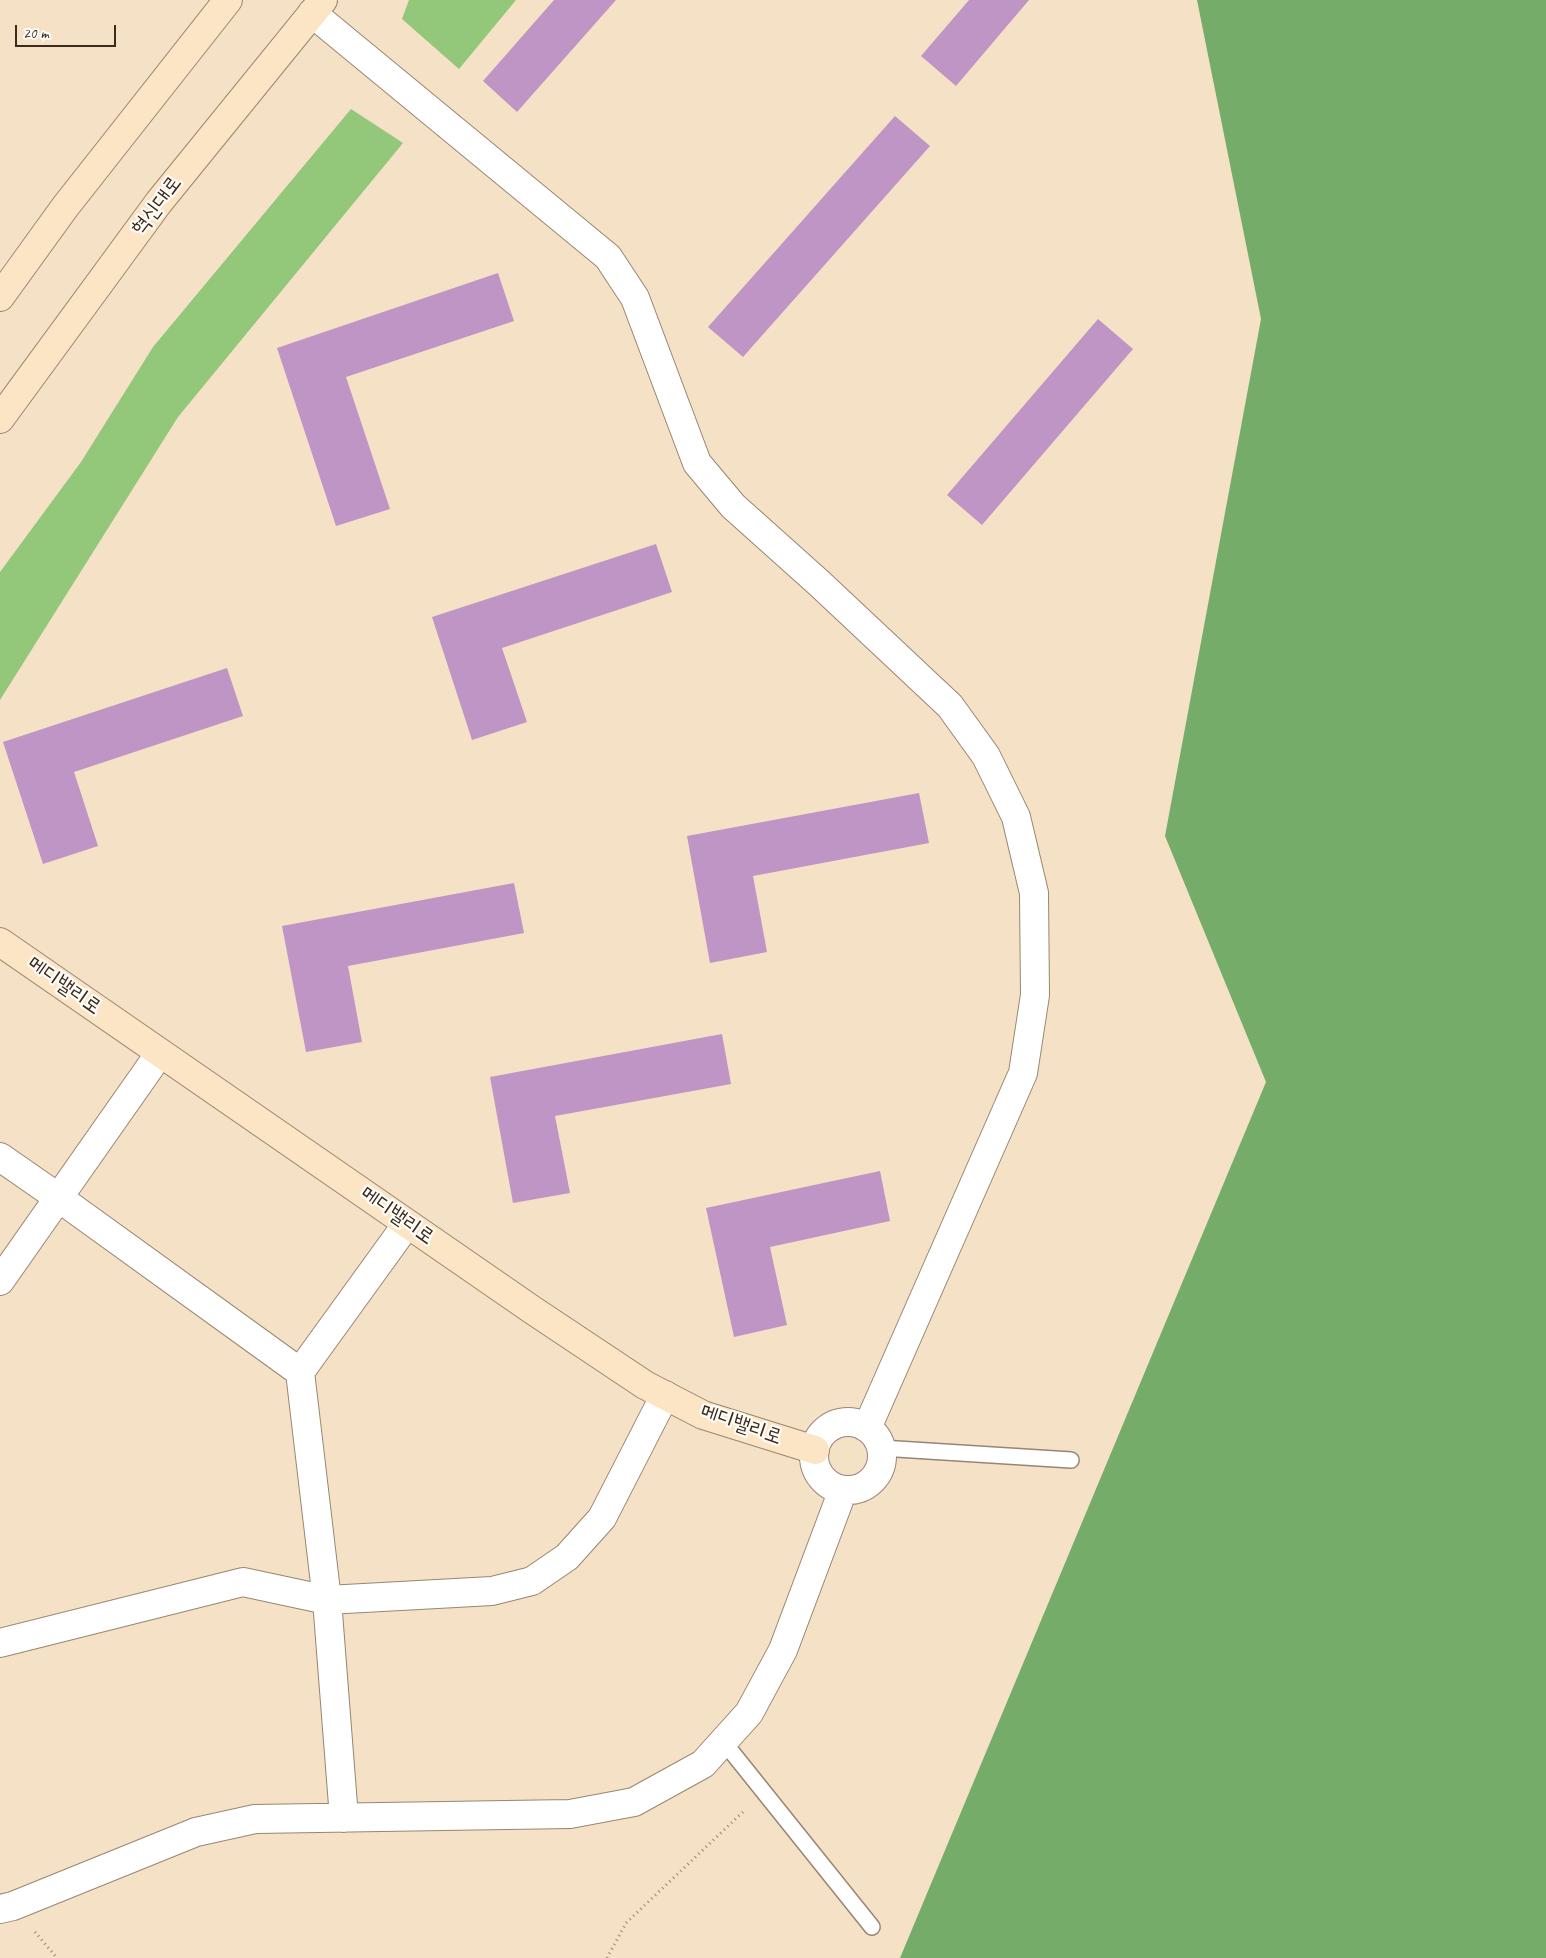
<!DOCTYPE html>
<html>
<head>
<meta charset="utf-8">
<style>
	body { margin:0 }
	#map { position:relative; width:1546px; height:1958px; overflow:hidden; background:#f4e1c6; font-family:Caveat,sans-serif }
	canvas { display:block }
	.scale { position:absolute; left:15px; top:25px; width:101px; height:22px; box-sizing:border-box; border:2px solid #3b2a1e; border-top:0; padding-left:6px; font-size:15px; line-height:18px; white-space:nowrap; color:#3b2a1e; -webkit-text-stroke:4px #fdfcf7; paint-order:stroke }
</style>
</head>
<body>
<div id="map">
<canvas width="1546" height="1958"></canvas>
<div class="scale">20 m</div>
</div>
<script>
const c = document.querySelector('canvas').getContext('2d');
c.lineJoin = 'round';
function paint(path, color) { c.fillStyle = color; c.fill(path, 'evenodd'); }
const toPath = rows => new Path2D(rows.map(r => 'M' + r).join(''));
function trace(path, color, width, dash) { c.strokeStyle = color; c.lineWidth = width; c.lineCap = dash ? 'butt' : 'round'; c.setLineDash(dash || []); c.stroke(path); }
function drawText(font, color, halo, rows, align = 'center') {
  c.font = font + ' Caveat,"Poor Story",sans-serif'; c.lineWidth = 4.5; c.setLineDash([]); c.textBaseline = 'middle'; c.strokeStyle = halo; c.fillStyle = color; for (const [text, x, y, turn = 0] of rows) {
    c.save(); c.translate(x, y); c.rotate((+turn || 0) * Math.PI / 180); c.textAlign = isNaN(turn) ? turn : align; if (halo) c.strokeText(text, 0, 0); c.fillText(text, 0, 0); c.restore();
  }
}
paint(toPath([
	[409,0,516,0,459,69,402,19],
	[351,109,403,143,178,417,0,700,0,572,81,462,153,347]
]), '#93c779');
paint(toPath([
	[1197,0,1546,0,1546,1958,900,1958,1266,1082,1165,836,1261,319]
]), '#76ac69');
paint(toPath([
	[554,0,616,0,517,112,483,81],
	[969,0,1029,0,956,86,921,56],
	[895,116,930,146,743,357,708,327],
	[498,273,514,321,346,377,390,509,336,526,277,348],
	[1098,319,1133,349,982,525,947,495],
	[656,544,672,592,502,648,527,722,472,740,432,617],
	[227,668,243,716,74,772,98,846,43,864,3,742],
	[919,793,929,843,753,876,767,952,710,963,687,836],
	[514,883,524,933,348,966,362,1042,306,1052,282,926],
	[722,1034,731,1084,555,1116,570,1193,513,1203,490,1077],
	[880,1171,890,1221,770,1247,787,1325,734,1337,706,1208]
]), '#be95c5');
const lane = toPath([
	[881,1448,1071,1460],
	[723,1741,872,1927]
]);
const street = toPath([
	[312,13,608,257,635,298,697,463,733,506,819,583,950,706,986,756,1016,817,1034,893,1035,995,1023,1073,867,1428],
	[0,1157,59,1198,300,1372],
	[0,1281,160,1053],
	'814 1456a34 34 0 1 1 68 0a34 34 0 1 1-68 0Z',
	[0,1643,243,1582,327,1600,492,1591,532,1581,567,1557,602,1518,665,1395],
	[344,1818,327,1600,300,1372,407,1224],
	[0,1909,13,1906,196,1832,255,1819,570,1814,634,1802,703,1764,749,1713,783,1650,843,1490]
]);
const secondary = toPath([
	[0,297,65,207,228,0],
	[0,419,159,202,323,0],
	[0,942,531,1309,645,1385,703,1415,815,1450]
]);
trace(lane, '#988672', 18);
trace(street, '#988672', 30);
trace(secondary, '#988672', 30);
trace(toPath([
	[35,1932,57,1958],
	[607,1958,626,1923,745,1810]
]), '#988672', 3, [1, 4]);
trace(lane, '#fff', 15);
trace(street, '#fff', 28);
trace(secondary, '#fce5c4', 28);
drawText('21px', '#3b2a1e', '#fdfcf7', [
	["혁신대로",157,206,-53],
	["메디밸리로",64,986,35],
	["메디밸리로",397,1216,35],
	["메디밸리로",741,1425,19]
]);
</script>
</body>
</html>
